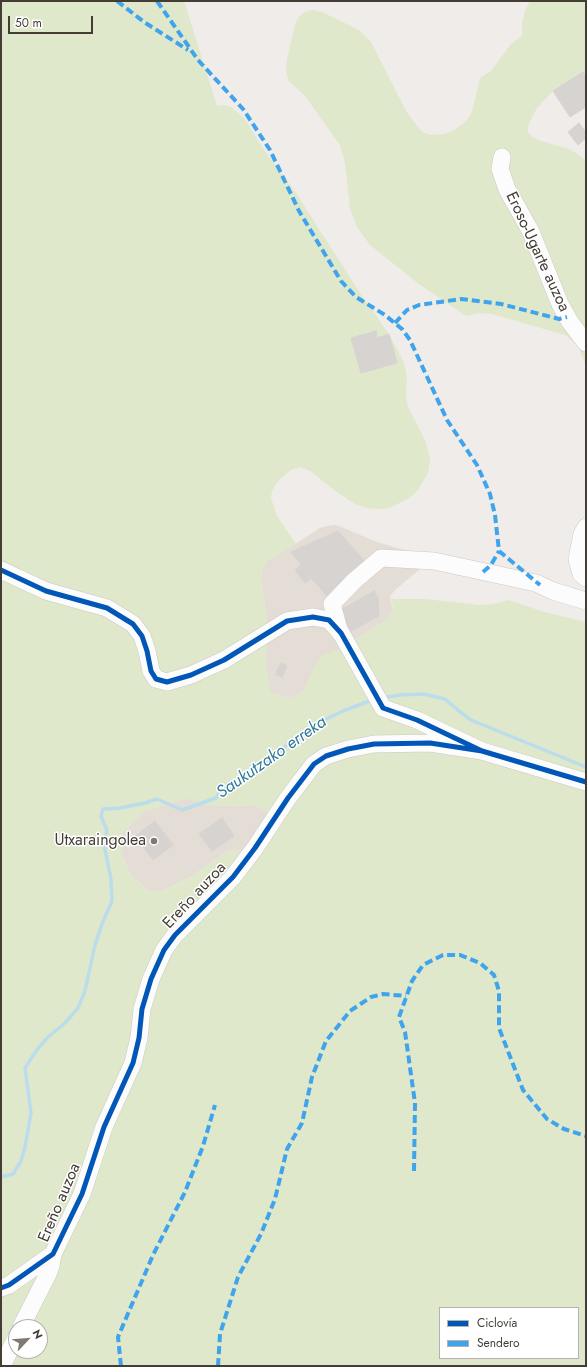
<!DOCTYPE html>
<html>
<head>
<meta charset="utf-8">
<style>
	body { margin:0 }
	#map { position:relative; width:587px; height:1367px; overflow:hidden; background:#efece9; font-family:Jost,sans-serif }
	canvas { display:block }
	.frame { position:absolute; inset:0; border:2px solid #443d36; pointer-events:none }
	.legend { position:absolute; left:439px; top:1307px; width:140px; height:52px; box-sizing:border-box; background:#fff; border:1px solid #b4b1af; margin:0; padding:5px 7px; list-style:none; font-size:12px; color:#443d36 }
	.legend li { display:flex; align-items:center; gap:8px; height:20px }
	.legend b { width:20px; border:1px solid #b4b1af }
	.north { position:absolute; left:8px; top:1319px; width:40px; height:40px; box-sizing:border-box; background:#fff; border:1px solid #b4b1af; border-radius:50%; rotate:64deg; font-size:11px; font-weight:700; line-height:16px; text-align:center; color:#443d36 }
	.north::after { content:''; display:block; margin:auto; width:14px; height:18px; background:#807a75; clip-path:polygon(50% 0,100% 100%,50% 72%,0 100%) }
	.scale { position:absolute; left:8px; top:16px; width:85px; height:18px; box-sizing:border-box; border:2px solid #443d36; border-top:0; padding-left:5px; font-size:12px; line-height:14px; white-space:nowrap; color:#443d36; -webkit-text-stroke:3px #fff; paint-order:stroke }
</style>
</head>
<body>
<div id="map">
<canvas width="587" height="1367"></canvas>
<div class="frame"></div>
<ul class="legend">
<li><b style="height:5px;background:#0057b8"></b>Ciclovía</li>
<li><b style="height:5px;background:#3fa4eb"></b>Sendero</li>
</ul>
<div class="north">N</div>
<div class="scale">50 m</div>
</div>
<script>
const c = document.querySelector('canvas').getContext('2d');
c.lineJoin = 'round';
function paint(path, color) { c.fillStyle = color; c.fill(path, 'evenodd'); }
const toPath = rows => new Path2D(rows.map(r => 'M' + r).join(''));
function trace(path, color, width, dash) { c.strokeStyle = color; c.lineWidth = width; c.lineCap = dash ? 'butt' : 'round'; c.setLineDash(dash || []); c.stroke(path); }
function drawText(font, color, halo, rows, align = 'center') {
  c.font = font + ' Jost,sans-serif'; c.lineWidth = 3; c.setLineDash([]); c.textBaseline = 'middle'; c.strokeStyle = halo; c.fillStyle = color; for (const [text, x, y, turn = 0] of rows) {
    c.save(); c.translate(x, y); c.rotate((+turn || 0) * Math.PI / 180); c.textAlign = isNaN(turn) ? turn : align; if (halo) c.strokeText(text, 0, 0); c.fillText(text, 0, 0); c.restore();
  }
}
paint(toPath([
	[334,525,339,526,377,542,415,553,422,565,420,569,395,590,391,595,390,598,393,610,390,616,385,621,340,649,335,652,315,666,306,686,299,695,289,698,270,692,266,662,267,620,261,580,262,570,267,561,284,551,320,528,327,526],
	[187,798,206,805,255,806,261,808,270,813,243,851,232,850,226,852,192,876,164,890,154,892,148,890,130,874,122,855,122,836,123,832,143,812]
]), '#e3ddd6');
paint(toPath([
	[1,1,184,1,217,106,224,105,231,107,237,112,245,119,260,144,296,193,360,293,375,314,391,338,404,363,407,377,406,396,408,407,425,440,430,458,428,473,417,491,409,498,390,508,380,509,367,508,355,504,335,491,312,472,301,467,291,470,282,477,276,484,272,491,271,498,277,516,296,544,267,561,262,570,261,580,267,620,266,662,270,692,289,698,299,695,306,686,312,672,322,655,340,649,385,621,390,616,393,606,391,599,424,599,481,605,494,604,509,600,544,612,586,622,586,1366,1,1366],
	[187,798,206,805,255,806,261,808,270,813,243,851,232,850,226,852,192,876,164,890,154,892,148,890,130,874,122,855,122,837,123,832,143,812],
	[440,1308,578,1308,578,1358,440,1358],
	[16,1327,40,1327,40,1351,16,1351],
	[530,1,586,1,586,74,553,91,537,108,530,121,528,127,528,132,532,137,541,141,569,149,576,153,586,160,586,366,578,346,572,340,565,335,492,314,478,313,466,316,419,284,370,245,357,227,350,209,345,163,340,145,305,96,289,81,286,71,287,59,295,25,298,18,302,14,307,11,314,10,324,13,347,24,359,30,371,42,406,111,417,126,423,132,430,135,445,134,456,129,465,122,470,116,473,108,480,78,491,71,511,44,522,36,522,24,525,11]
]), '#dfe8ca');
trace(toPath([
	[383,698,399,695,423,694,445,699,459,711,471,720,586,767],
	[1,1177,13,1174,21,1161,25,1147,31,1113,25,1068,36,1051,48,1037,65,1023,78,1008,85,991,95,945,102,924,112,901,111,879,104,845,107,830,101,816,103,809,120,808,145,803,157,799,182,810,216,798,222,789,234,780,273,757,288,744,303,734,320,722,343,711,372,700]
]), '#bbddeb', 3.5);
const building = toPath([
	[583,72,586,76,586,107,570,117,553,91,583,72],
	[579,123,586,132,586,138,578,145,568,132,579,123],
	[376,331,377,338,389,334,397,363,361,373,351,338,376,331],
	[338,531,367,564,328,597,311,578,305,583,295,570,301,564,291,552,338,531],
	[374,591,378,598,379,616,351,631,339,611,374,591],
	[281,663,287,666,282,677,276,674,281,663],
	[222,818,234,836,212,851,199,834,222,818],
	[155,821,173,845,153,860,135,836,155,821]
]);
paint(building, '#d7d3d0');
trace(building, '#d7d3cf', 1);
const minor = toPath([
	[502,157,500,169,507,189,531,232,560,304,570,322,586,343],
	[586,527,582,534,577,559,581,574,586,578],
	[1,570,46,591,107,608,133,624,142,636,147,651,151,671,156,679,167,682,191,675,224,660,287,621,313,617,329,620,341,633,383,708,417,720,482,751,586,782],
	[340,633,332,604,354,581,381,558,434,561,536,583,553,591,586,601],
	[1,1288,9,1285,53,1254,82,1194,104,1127,133,1063,139,1038,142,1009,151,979,164,950,175,935,233,877,255,848,288,798,314,764,326,756,348,749,374,744,430,743,482,751],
	[21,1327,48,1274,51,1266,53,1254],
	[2,1366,16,1338]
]);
trace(minor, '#ccc8c5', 18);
trace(minor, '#fdfcfc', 17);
trace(toPath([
	[117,1,144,22,188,50],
	[157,1,198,60,243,109,270,150,299,211,341,281,356,297,385,315,402,329,410,340,447,420,477,465,490,494,495,515,499,551,540,585],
	[395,323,407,310,419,305,461,299,501,304,559,319,567,317],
	[483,572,491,565,499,551],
	[414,1171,415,1103,405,1032,399,1017,412,981,423,965,443,955,460,955,480,963,494,975,499,991,499,1028,523,1090,547,1119,564,1129,586,1136],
	[121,1366,118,1337,153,1255,185,1192,203,1146,215,1105],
	[218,1366,220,1334,238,1277,261,1234,275,1199,287,1149,302,1123,312,1077,326,1041,350,1011,371,997,383,994,406,996]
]), '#3fa4eb', 4, [8, 4]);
trace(toPath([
	[1,570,46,591,107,608,133,624,142,636,147,651,151,671,156,679,167,682,191,675,224,660,287,621,313,617,329,620,341,633,383,708,417,720,482,751,586,782],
	[1,1288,9,1285,53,1254,82,1194,104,1127,133,1063,139,1038,142,1009,151,979,164,950,175,935,233,877,255,848,288,798,314,764,326,756,348,749,374,744,430,743,482,751]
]), '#0057b8', 5);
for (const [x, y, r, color] of [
	[154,841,4,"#807a75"]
]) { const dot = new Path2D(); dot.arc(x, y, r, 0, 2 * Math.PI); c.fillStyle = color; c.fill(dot); trace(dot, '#fff', 1.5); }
drawText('16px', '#443d36', '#fff', [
	["Eroso-Ugarte auzoa",537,252,65],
	["Ereño auzoa",195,896,-47],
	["Ereño auzoa",60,1203,-67]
]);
drawText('16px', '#443d36', '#fff', [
	["Utxaraingolea",146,841]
], 'right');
drawText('italic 17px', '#31799b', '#fff', [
	["Saukutzako erreka",272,758,-35]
]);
</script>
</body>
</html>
